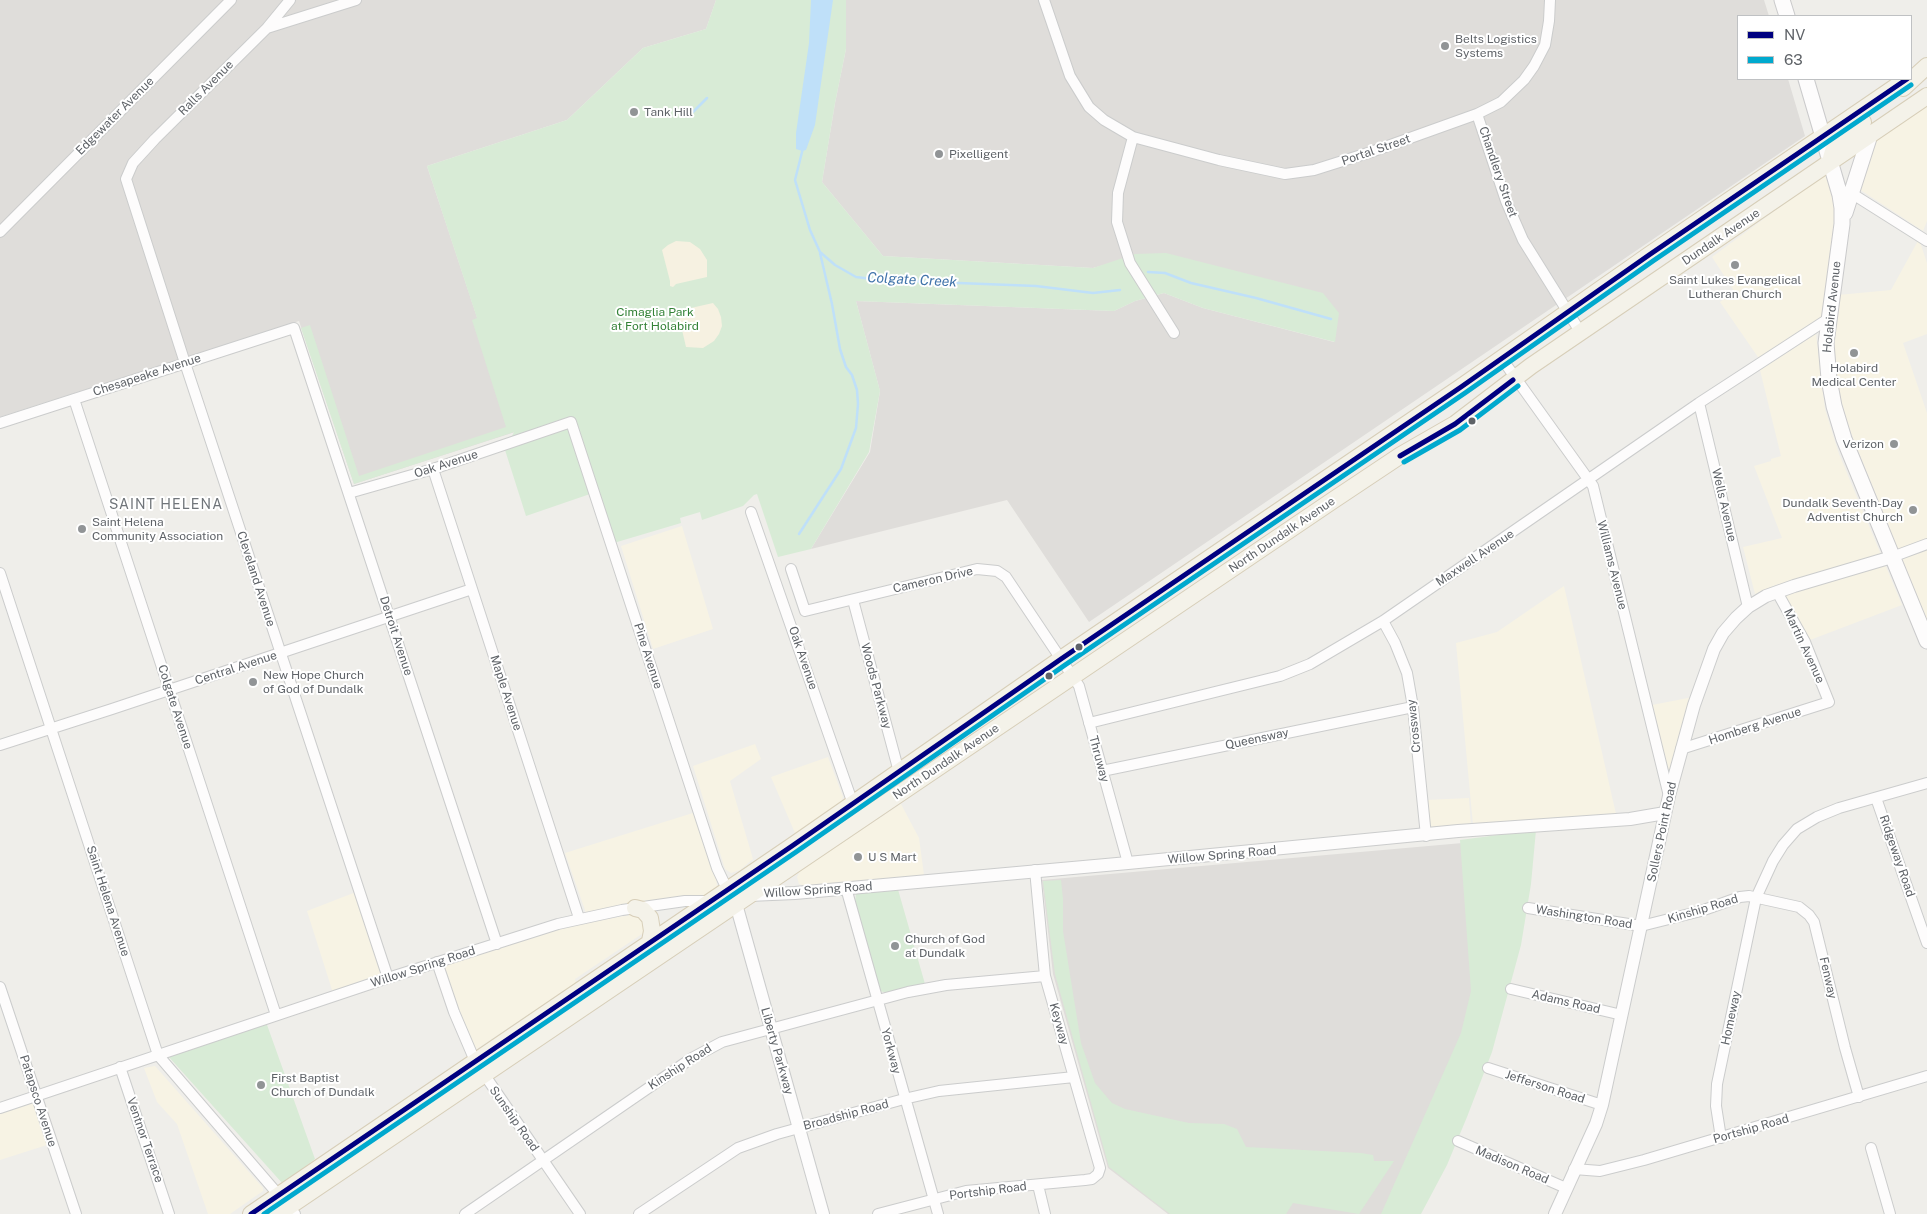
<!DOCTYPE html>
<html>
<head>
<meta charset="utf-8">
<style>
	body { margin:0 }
	#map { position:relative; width:1927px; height:1214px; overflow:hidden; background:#efeeea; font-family:"Public Sans",sans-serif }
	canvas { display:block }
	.legend { position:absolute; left:1737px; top:15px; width:175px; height:65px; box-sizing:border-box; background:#fff; border:1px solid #bfc1c3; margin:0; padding:6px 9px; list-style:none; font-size:15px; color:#5f6368 }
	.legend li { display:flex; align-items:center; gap:10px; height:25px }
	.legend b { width:25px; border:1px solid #bfc1c3 }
</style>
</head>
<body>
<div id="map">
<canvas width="1927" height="1214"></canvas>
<ul class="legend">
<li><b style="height:6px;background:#000080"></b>NV</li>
<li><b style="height:6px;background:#00a9ce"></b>63</li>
</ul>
</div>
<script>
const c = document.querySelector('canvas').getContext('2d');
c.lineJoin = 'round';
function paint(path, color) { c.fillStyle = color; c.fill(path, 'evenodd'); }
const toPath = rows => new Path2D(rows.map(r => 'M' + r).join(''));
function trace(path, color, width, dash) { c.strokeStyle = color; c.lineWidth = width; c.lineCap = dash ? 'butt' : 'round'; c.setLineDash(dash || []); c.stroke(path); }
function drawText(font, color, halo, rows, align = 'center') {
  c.font = font + ' "Public Sans",sans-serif'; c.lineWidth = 4; c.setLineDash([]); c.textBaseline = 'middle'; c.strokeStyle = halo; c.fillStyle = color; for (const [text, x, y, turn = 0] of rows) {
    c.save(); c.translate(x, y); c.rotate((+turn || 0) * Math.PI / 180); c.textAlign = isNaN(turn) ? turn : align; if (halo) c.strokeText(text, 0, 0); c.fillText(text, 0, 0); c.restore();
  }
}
paint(toPath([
	[1927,103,1927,221,1923,231,1859,189,1871,141],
	[1829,171,1835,212,1822,317,1760,360,1720,302,1734,291,1712,257],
	[1919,239,1927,263,1927,334,1903,343,1927,413,1927,621,1847,423,1837,385,1834,355,1838,295,1891,290],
	[1816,334,1825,409,1839,454,1902,605,1810,640,1785,599,1778,584,1755,594,1743,547,1782,538,1754,466,1771,461,1771,459,1781,456,1760,370],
	[682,526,713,629,653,649,621,546],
	[1564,586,1616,814,1473,825,1456,643,1497,632],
	[1693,697,1673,770,1667,769,1652,705],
	[755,744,761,759,730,781,753,859,740,870,731,873,725,869,693,766],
	[828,757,843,797,841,802,795,833,771,777],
	[1469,798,1471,826,1432,829,1428,826,1426,800],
	[901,804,919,838,924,875,805,886,799,884,797,877,800,871],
	[696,812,716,877,717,886,715,890,707,896,647,901,586,913,565,853],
	[356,892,384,975,333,993,307,911],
	[635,914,640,915,646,929,642,934,575,979,576,983,475,1050,442,965,557,928,558,930,570,926],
	[155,1066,263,1188,263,1191,230,1214,208,1214,177,1124,157,1102,144,1068],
	[35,1101,50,1144,0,1160,0,1113]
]), '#f7f3e4');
paint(toPath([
	[0,0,716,0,706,29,643,48,567,120,427,166,515,432,354,484,299,321,0,417],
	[846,0,1764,0,1769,16,1738,16,1738,79,1788,79,1805,136,1089,622,1007,500,811,549,870,452,880,391,856,301,1114,311,1135,301,1164,293,1203,308,1334,342,1338,313,1112,263,1093,268,883,256,822,182,835,103,846,49],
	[1508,839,1466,1036,1387,1214,1168,1214,1108,1168,1053,974,1042,880]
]), '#dfddda');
paint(toPath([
	[716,0,846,0,846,49,835,103,822,182,883,256,1093,268,1135,254,1166,253,1323,293,1339,313,1335,342,1203,308,1164,293,1135,301,1114,311,856,301,880,391,869,452,811,549,778,557,757,494,754,495,743,506,702,520,700,512,680,518,681,523,607,545,590,494,526,516,505,450,514,432,354,484,301,328,310,325,359,476,506,427,472,320,477,318,427,166,567,120,643,48,706,29],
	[1536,830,1531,884,1521,945,1492,1052,1467,1117,1447,1165,1421,1214,1381,1214,1461,1033,1471,991,1460,840],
	[1061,880,1063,899,1063,931,1081,1043,1095,1083,1112,1103,1125,1109,1189,1123,1224,1124,1237,1129,1246,1147,1361,1153,1373,1155,1374,1161,1394,1161,1359,1214,1293,1203,1286,1214,1170,1214,1109,1167,1055,974,1043,881],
	[897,886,925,984,887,993,880,991,860,922,855,902,856,893],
	[266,1022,315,1159,283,1184,168,1056]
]), '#d8ebd6');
paint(toPath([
	[676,241,690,242,700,249,707,260,707,277,676,284,673,287,670,286,670,281,662,250,668,245],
	[713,303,718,309,721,317,722,326,719,334,714,341,703,348,686,347,679,317,676,311,678,309,682,310]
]), '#f6f1e1');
paint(toPath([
	[811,0,833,0,815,125,806,150,802,151,796,149,796,133,809,43]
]), '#bfe0f9');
trace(toPath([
	[693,112,707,98],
	[803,148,795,180,810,230,820,252,835,265,856,277,881,280,1036,286,1093,293,1120,290],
	[1148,272,1165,273,1191,283,1256,298,1331,319],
	[799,534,841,469,856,428,858,404,857,390,852,375,846,367,840,349,832,304,820,253]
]), '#bfe0f9', 2.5);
const minor = toPath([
	[290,0,267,28,155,139,133,163,126,179,185,363,388,978],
	[1044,0,1070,76,1089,107,1104,120,1133,137,1219,160,1285,174,1314,170,1371,152,1477,114,1501,102,1524,80,1534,66,1545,45,1549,21,1550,0],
	[267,28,356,0],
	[1477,114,1506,201,1523,240,1581,333],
	[1133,137,1118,193,1117,222,1130,263,1174,333],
	[1851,193,1927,241],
	[0,232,231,0],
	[1502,359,1593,486,1669,796],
	[74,399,276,1015],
	[1699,403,1748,607],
	[0,423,294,328,497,944],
	[433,469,579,918],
	[349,493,433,469,571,422,717,868,727,889],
	[751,512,853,804],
	[1892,557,1927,544],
	[791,569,805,611,977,569,997,571,1006,577,1079,686,1128,863],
	[0,573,158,1055,295,1214],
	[853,600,899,772],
	[1383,621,1395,643,1407,673,1413,707,1426,836],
	[1089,723,1280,676,1310,664,1383,621,1699,403,1828,319],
	[0,745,112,709,472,589],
	[1681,749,1829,702,1805,642,1777,592],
	[1102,771,1413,707],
	[1876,798,1927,943],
	[846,888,938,1214],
	[1528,908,1641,926,1701,911,1740,897,1749,896,1799,907,1809,915,1814,922,1845,1048,1859,1097],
	[437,962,454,1012,475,1061,580,1214],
	[0,987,76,1214],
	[1511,989,1622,1015],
	[120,1067,169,1214],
	[1488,1068,1602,1105],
	[0,1108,388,978,558,924,622,910,685,901,710,901],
	[1721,1138,1716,1106,1717,1084,1756,898,1773,861,1783,845,1797,829,1817,817,1839,808,1927,783],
	[1458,1141,1566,1188],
	[1871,1148,1890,1214],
	[1574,1169,1600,1171,1644,1160,1927,1076],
	[1038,1185,1045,1214],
	[465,1214,692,1058,722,1042,908,992,946,985,1045,976],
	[639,1214,738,1148,777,1134,904,1099,939,1091,1074,1077],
	[878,1214,966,1191,1085,1180,1092,1179,1098,1174,1100,1168,1045,976,1035,870]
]);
const tertiary = toPath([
	[749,895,795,893,1128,863,1458,831,1630,819,1665,813],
	[732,898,736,904,823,1214],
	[1555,1214,1596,1124,1602,1105,1669,796,1694,705,1714,649,1723,633,1736,618,1748,607,1766,596,1794,586,1892,557]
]);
const secondary = toPath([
	[1782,0,1787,16],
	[1806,79,1840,195,1842,208,1842,224,1826,343,1829,379,1834,406,1844,439,1927,641],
	[1845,213,1870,135]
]);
const primary = toPath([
	[1903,88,1927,66],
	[1830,162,1833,151,1844,136,1863,122],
	[635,908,643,910,650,918,652,931,650,941],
	[251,1214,792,846,1061,659,1461,387,1649,255,1907,79],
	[278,1214,1332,501,1401,455,1455,424,1531,366,1927,96]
]);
trace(minor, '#cbcccc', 12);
trace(tertiary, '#cbcccc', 14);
trace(secondary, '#cacacb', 17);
trace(primary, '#d7ceb8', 18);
trace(minor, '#fdfcfc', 10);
trace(tertiary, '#fdfcfc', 12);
trace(secondary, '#fdfcfc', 15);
trace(primary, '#f4f2e9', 16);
trace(toPath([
	[1400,456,1455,424,1513,380],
	[251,1214,792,846,1061,659,1461,387,1649,255,1907,79]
]), '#000080', 5);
trace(toPath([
	[1404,462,1460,430,1518,386],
	[264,1214,796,852,1065,665,1465,393,1653,261,1911,85]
]), '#00a9ce', 5);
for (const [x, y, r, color] of [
	[1445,46,5,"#919496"],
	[634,112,5,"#919496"],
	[939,154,5,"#919496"],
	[1735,265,5,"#919496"],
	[1854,353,5,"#919496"],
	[1472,421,4.5,"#5f6368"],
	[1894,444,5,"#919496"],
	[1913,510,5,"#919496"],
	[82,529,5,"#919496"],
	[1079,647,4.5,"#5f6368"],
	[1049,676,4.5,"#5f6368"],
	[253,682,5,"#919496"],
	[858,857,5,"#919496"],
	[895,946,5,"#919496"],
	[261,1085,5,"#919496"]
]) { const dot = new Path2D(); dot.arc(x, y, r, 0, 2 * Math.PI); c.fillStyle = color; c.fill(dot); trace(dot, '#fff', 2); }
drawText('12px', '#5f6368', '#fff', [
	["Belts Logistics",1455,39],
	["Systems",1455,53],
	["Tank Hill",644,112],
	["Pixelligent",949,154],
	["Saint Lukes Evangelical",1735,280,"center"],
	["Lutheran Church",1735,294,"center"],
	["Holabird",1854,368,"center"],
	["Medical Center",1854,382,"center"],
	["Verizon",1884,444,"right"],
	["Dundalk Seventh-Day",1903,503,"right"],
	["Adventist Church",1903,517,"right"],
	["Saint Helena",92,522],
	["Community Association",92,536],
	["New Hope Church",263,675],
	["of God of Dundalk",263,689],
	["U S Mart",868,857],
	["Church of God",905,939],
	["at Dundalk",905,953],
	["First Baptist",271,1078],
	["Church of Dundalk",271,1092]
], 'left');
drawText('12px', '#5f6368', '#fff', [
	["Ralls Avenue",206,88,-45],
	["Edgewater Avenue",115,116,-45],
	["Portal Street",1376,150,-19],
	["Chandlery Street",1498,172,71],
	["Dundalk Avenue",1721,237,-34],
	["Holabird Avenue",1832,307,-84],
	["Chesapeake Avenue",147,375,-18],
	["Oak Avenue",446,464,-18],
	["Wells Avenue",1724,505,77],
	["North Dundalk Avenue",1282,535,-34],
	["Maxwell Avenue",1475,558,-34],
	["Williams Avenue",1612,565,76],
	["Cleveland Avenue",256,579,72],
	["Cameron Drive",933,580,-13],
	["Detroit Avenue",396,636,72],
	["Martin Avenue",1804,646,65],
	["Pine Avenue",648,656,72],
	["Oak Avenue",803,658,71],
	["Central Avenue",236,668,-18],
	["Woods Parkway",876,686,75],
	["Maple Avenue",506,693,72],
	["Colgate Avenue",175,707,72],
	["Crossway",1414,726,-96],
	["Homberg Avenue",1755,726,-18],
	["Queensway",1257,739,-12],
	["Thruway",1099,759,75],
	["North Dundalk Avenue",946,762,-34],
	["Sollers Point Road",1662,832,-78],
	["Willow Spring Road",1222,855,-5],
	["Ridgeway Road",1897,856,71],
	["Willow Spring Road",818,890,-4],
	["Saint Helena Avenue",108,901,72],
	["Kinship Road",1703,909,-17],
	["Washington Road",1584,917,9],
	["Willow Spring Road",423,967,-18],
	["Fenway",1828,978,77],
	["Adams Road",1566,1002,13],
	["Homeway",1731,1018,-78],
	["Keyway",1059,1024,74],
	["Liberty Parkway",777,1051,74],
	["Yorkway",891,1051,75],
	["Kinship Road",680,1067,-33],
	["Jefferson Road",1545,1087,18],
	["Patapsco Avenue",38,1101,72],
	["Broadship Road",846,1115,-15],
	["Sunship Road",514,1119,55],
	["Portship Road",1751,1129,-16],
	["Ventnor Terrace",145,1140,71],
	["Madison Road",1512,1165,23],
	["Portship Road",988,1191,-7]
]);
drawText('12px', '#348238', '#fff', [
	["Cimaglia Park",655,312],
	["at Fort Holabird",655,326]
]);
drawText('italic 14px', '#4174aa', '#fff', [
	["Colgate Creek",912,280,3]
]);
c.letterSpacing = '1px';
drawText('14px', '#70757a', '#fff', [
	["SAINT HELENA",166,505]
]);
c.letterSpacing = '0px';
</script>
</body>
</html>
